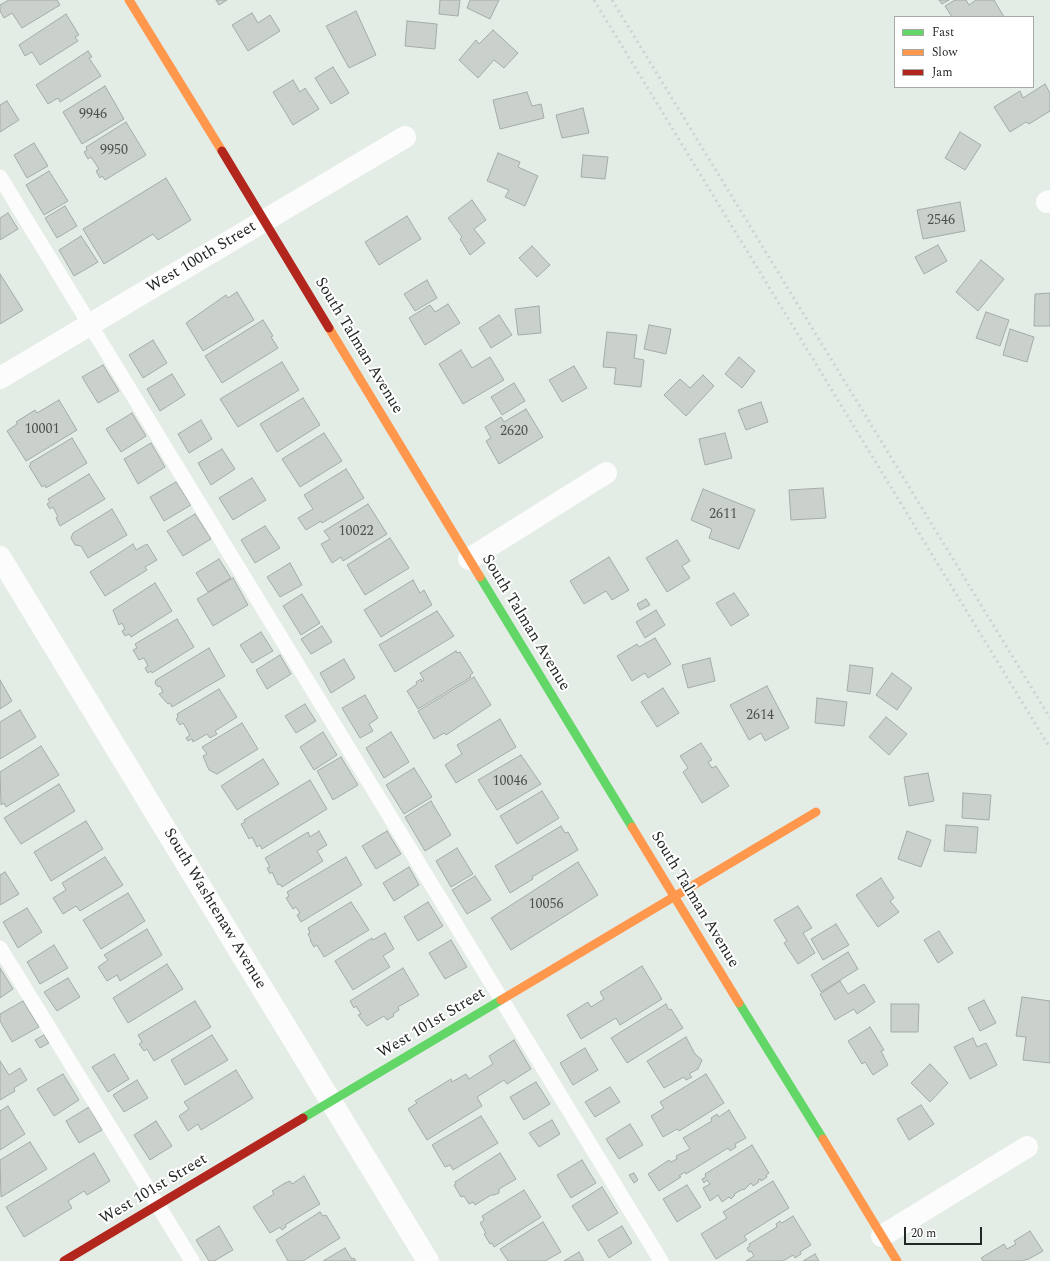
<!DOCTYPE html>
<html>
<head>
<meta charset="utf-8">
<style>
	body { margin:0 }
	#map { position:relative; width:1050px; height:1261px; overflow:hidden; background:#e4ece6; font-family:Spectral,serif }
	canvas { display:block }
	.legend { position:absolute; left:894px; top:16px; width:140px; height:72px; box-sizing:border-box; background:#fff; border:1px solid #a7a9a7; margin:0; padding:5px 7px; list-style:none; font-size:12px; color:#232824 }
	.legend li { display:flex; align-items:center; gap:8px; height:20px }
	.legend b { width:20px; border:1px solid #a7a9a7 }
	.scale { position:absolute; left:904px; top:1227px; width:78px; height:18px; box-sizing:border-box; border:2px solid #232824; border-top:0; padding-left:5px; font-size:12px; line-height:14px; white-space:nowrap; color:#232824; -webkit-text-stroke:3px #fff; paint-order:stroke }
</style>
</head>
<body>
<div id="map">
<canvas width="1050" height="1261"></canvas>
<ul class="legend">
<li><b style="height:5px;background:#63d668"></b>Fast</li>
<li><b style="height:5px;background:#ff974d"></b>Slow</li>
<li><b style="height:5px;background:#b3261e"></b>Jam</li>
</ul>
<div class="scale">20 m</div>
</div>
<script>
const c = document.querySelector('canvas').getContext('2d');
c.lineJoin = 'round';
function paint(path, color) { c.fillStyle = color; c.fill(path, 'evenodd'); }
const toPath = rows => new Path2D(rows.map(r => 'M' + r).join(''));
function trace(path, color, width, dash) { c.strokeStyle = color; c.lineWidth = width; c.lineCap = dash ? 'butt' : 'round'; c.setLineDash(dash || []); c.stroke(path); }
function drawText(font, color, halo, rows, align = 'center') {
  c.font = font + ' Spectral,serif'; c.lineWidth = 4; c.setLineDash([]); c.textBaseline = 'middle'; c.strokeStyle = halo; c.fillStyle = color; for (const [text, x, y, turn = 0] of rows) {
    c.save(); c.translate(x, y); c.rotate((+turn || 0) * Math.PI / 180); c.textAlign = isNaN(turn) ? turn : align; if (halo) c.strokeText(text, 0, 0); c.fillText(text, 0, 0); c.restore();
  }
}
const building = toPath([
	[9,0,57,0,60,5,22,28,12,13,4,18,0,11,0,5,9,0],
	[216,0,227,0,219,5,216,0],
	[440,0,460,0,458,16,439,14,440,0],
	[470,0,499,0,490,19,467,8,470,0],
	[939,0,949,0,942,4,939,0],
	[955,0,966,0,969,5,976,0,994,0,1004,17,952,17,945,6,955,0],
	[356,11,376,55,349,68,326,26,356,11],
	[252,13,258,23,270,15,280,31,248,51,232,25,252,13],
	[66,14,79,35,75,37,78,41,40,65,32,52,25,56,19,45,66,14],
	[407,21,437,24,435,49,405,46,407,21],
	[493,30,518,53,504,68,494,60,478,78,459,60,476,40,479,44,493,30],
	[88,51,92,57,89,58,101,76,60,102,58,98,48,104,36,85,88,51],
	[333,67,349,93,331,104,315,78,333,67],
	[293,80,300,92,305,88,319,109,293,125,273,92,293,80],
	[1045,84,1050,93,1050,111,1029,124,1026,122,1010,132,994,107,1020,91,1023,98,1045,84],
	[105,86,124,119,82,144,63,112,105,86],
	[527,92,532,106,541,104,544,118,500,129,493,100,527,92],
	[7,101,19,120,0,132,0,105,7,101],
	[583,108,589,133,562,138,556,115,583,108],
	[126,122,146,155,105,180,102,176,100,178,96,171,99,169,91,157,88,159,84,152,87,150,86,147,126,122],
	[960,132,981,145,965,170,945,158,960,132],
	[34,143,48,166,27,178,14,155,34,143],
	[498,153,520,162,518,167,538,176,525,206,505,197,509,190,487,181,498,153],
	[583,155,608,157,605,179,581,177,583,155],
	[49,171,68,201,44,215,26,185,49,171],
	[166,178,191,220,158,240,153,234,104,264,83,229,166,178],
	[472,200,486,220,474,229,485,243,470,255,460,239,462,237,448,218,472,200],
	[960,202,965,231,923,239,917,210,960,202],
	[65,206,77,226,57,238,45,218,65,206],
	[8,213,18,229,0,240,0,218,8,213],
	[407,216,421,239,379,265,365,242,407,216],
	[81,236,98,262,74,276,59,250,81,236],
	[938,245,947,261,924,274,915,257,938,245],
	[532,246,550,265,537,277,519,258,532,246],
	[981,260,1004,279,978,311,956,292,981,260],
	[0,274,23,310,0,324,0,274],
	[427,280,437,298,415,311,404,294,427,280],
	[237,292,254,320,203,351,186,323,226,295,228,298,237,292],
	[1050,293,1050,326,1034,326,1035,294,1050,293],
	[448,304,460,323,425,345,409,318,430,305,435,312,448,304],
	[539,306,541,333,518,335,515,309,539,306],
	[986,312,1009,320,1000,346,976,338,986,312],
	[499,315,512,335,491,348,479,328,499,315],
	[263,320,273,336,271,337,278,348,222,383,205,356,263,320],
	[649,325,671,329,666,354,644,349,649,325],
	[1010,329,1034,337,1027,362,1003,355,1010,329],
	[607,332,637,335,634,358,644,360,641,387,614,384,616,368,603,367,607,332],
	[153,340,167,363,143,378,129,355,153,340],
	[461,350,472,368,490,357,504,380,463,404,439,364,461,350],
	[739,357,755,371,742,388,725,374,739,357],
	[282,362,299,390,238,427,220,399,282,362],
	[103,365,119,391,98,403,82,377,103,365],
	[574,366,587,388,562,402,549,380,574,366],
	[172,374,185,395,160,411,147,389,172,374],
	[703,375,714,386,686,416,664,395,680,379,690,388,703,375],
	[514,383,525,401,502,415,491,397,514,383],
	[303,398,320,425,277,452,260,424,303,398],
	[59,400,77,430,26,461,7,431,17,424,16,422,35,410,37,413,59,400],
	[761,402,768,422,746,430,738,410,761,402],
	[526,409,543,437,499,464,486,441,491,438,485,427,501,417,504,422,526,409],
	[132,413,146,436,121,452,106,429,132,413],
	[201,420,212,439,189,453,178,434,201,420],
	[324,433,342,461,300,487,282,459,324,433],
	[725,433,732,458,705,465,699,439,725,433],
	[72,438,87,463,46,488,45,485,42,487,29,466,31,464,30,463,72,438],
	[151,443,165,467,138,484,124,459,151,443],
	[222,449,235,469,211,485,198,463,222,449],
	[346,469,364,498,322,523,321,521,306,530,298,518,313,509,304,495,346,469],
	[89,474,105,499,60,526,56,518,58,517,53,507,50,509,47,504,50,502,48,499,89,474],
	[252,478,266,500,233,520,219,498,252,478],
	[176,482,191,505,164,521,150,497,176,482],
	[823,488,826,518,791,520,789,490,823,488],
	[703,489,755,510,739,549,709,538,712,529,691,520,703,489],
	[368,504,387,534,343,561,341,557,332,563,321,544,330,539,324,531,368,504],
	[112,509,127,535,88,558,81,546,75,545,71,538,73,533,112,509],
	[195,514,211,539,183,556,167,531,195,514],
	[265,526,280,548,255,563,241,540,265,526],
	[390,538,409,568,365,595,347,565,390,538],
	[677,540,690,561,682,566,690,578,667,592,646,558,677,540],
	[133,544,136,550,147,544,157,560,145,567,147,570,105,596,90,572,133,544],
	[609,557,629,590,612,600,606,591,584,604,570,581,609,557],
	[219,559,231,578,208,592,196,573,219,559],
	[290,563,302,585,280,597,267,577,290,563],
	[233,578,248,605,213,626,197,599,233,578],
	[413,580,420,593,424,590,432,605,381,637,364,610,413,580],
	[155,583,172,611,131,637,129,634,125,636,122,631,125,629,122,623,119,625,113,610,155,583],
	[734,593,749,615,731,626,716,603,734,593],
	[302,594,320,623,301,635,283,606,302,594],
	[646,599,650,605,640,610,637,604,646,599],
	[656,610,665,625,645,638,636,622,656,610],
	[437,611,454,636,395,672,379,645,437,611],
	[177,619,194,647,152,673,151,671,148,673,145,668,148,666,144,658,139,660,133,650,137,648,135,644,177,619],
	[322,626,332,642,311,654,301,639,322,626],
	[261,632,273,651,252,663,240,645,261,632],
	[655,638,671,664,648,678,645,673,632,681,617,656,637,644,639,647,655,638],
	[209,648,225,676,172,707,170,703,168,704,159,694,163,692,160,686,158,687,155,683,156,680,209,648],
	[456,651,457,653,460,652,473,673,470,675,471,677,418,709,407,691,417,684,416,682,421,679,422,682,424,680,420,673,456,651],
	[280,655,291,674,267,689,256,670,280,655],
	[710,658,715,681,688,688,682,665,710,658],
	[344,659,355,678,331,693,320,673,344,659],
	[850,665,873,668,870,694,847,691,850,665],
	[892,673,912,688,897,710,876,695,892,673],
	[474,677,491,705,446,735,444,733,434,739,418,711,474,677],
	[0,680,12,701,0,709,0,680],
	[767,686,789,728,765,741,761,733,749,740,730,705,767,686],
	[663,688,679,713,657,727,641,702,663,688],
	[219,689,237,717,215,731,217,734,210,738,207,734,193,742,192,739,188,741,186,738,190,735,183,723,180,725,176,719,178,717,177,714,219,689],
	[365,695,378,718,369,724,373,731,360,738,342,708,365,695],
	[817,698,847,702,844,726,815,723,817,698],
	[305,704,316,721,296,733,285,716,305,704],
	[20,710,36,737,0,759,0,722,20,710],
	[886,717,907,734,889,755,869,737,886,717],
	[500,719,516,747,456,783,445,765,462,754,457,745,500,719],
	[242,723,258,749,217,774,209,770,203,756,207,754,202,747,242,723],
	[323,732,337,755,314,770,300,747,323,732],
	[391,732,409,762,384,778,366,748,391,732],
	[701,743,712,760,708,762,712,768,716,766,729,786,702,803,683,772,688,768,680,756,701,743],
	[41,746,59,775,6,807,4,803,1,805,0,772,41,746],
	[521,755,541,784,497,810,478,780,521,755],
	[341,757,358,785,333,800,317,771,341,757],
	[263,759,279,784,237,810,221,786,263,759],
	[414,768,432,797,404,814,386,785,414,768],
	[928,773,934,801,909,806,904,777,928,773],
	[310,780,327,809,262,849,260,845,257,847,252,837,249,839,241,824,245,822,244,820,310,780],
	[59,784,75,811,21,844,4,818,59,784],
	[542,791,559,818,517,844,500,816,542,791],
	[963,793,991,795,989,820,962,818,963,793],
	[431,801,451,835,425,851,405,817,431,801],
	[86,821,103,849,51,881,34,852,86,821],
	[946,825,978,827,976,853,944,851,946,825],
	[561,826,565,833,568,832,578,850,532,877,533,879,510,893,495,866,561,826],
	[319,831,327,845,317,851,323,861,282,887,280,884,278,885,272,872,270,874,267,868,270,867,265,858,308,832,310,837,319,831],
	[387,831,401,854,376,869,362,846,387,831],
	[907,831,931,840,921,867,898,859,907,831],
	[457,848,473,874,451,887,436,861,457,848],
	[105,857,123,885,80,911,76,906,63,914,53,898,66,890,62,883,105,857],
	[346,857,362,885,301,922,297,915,300,913,296,907,293,909,286,898,289,896,287,892,346,857],
	[578,862,598,895,511,950,491,918,578,862],
	[409,867,419,885,394,901,383,883,409,867],
	[5,872,19,894,0,905,0,875,5,872],
	[475,876,491,900,467,914,452,890,475,876],
	[881,878,894,898,890,901,899,912,878,927,856,895,881,878],
	[128,893,145,921,101,949,83,920,128,893],
	[351,902,369,930,324,957,317,945,314,947,310,940,311,940,308,934,310,933,308,928,351,902],
	[428,902,443,926,418,941,404,917,428,902],
	[798,906,812,928,803,933,815,953,798,964,784,943,787,941,774,920,798,906],
	[27,908,42,932,18,948,3,922,27,908],
	[836,924,849,945,823,960,811,939,836,924],
	[147,929,162,955,120,981,117,975,107,981,98,967,108,960,104,955,147,929],
	[939,931,953,953,938,963,924,940,939,931],
	[385,933,394,949,383,956,390,967,353,990,335,961,372,938,373,940,385,933],
	[451,940,467,967,445,979,429,953,451,940],
	[54,945,68,968,40,984,27,962,54,945],
	[848,952,858,969,821,992,811,975,848,952],
	[167,964,183,989,128,1023,113,998,167,964],
	[642,966,662,999,620,1025,616,1018,581,1039,567,1015,588,1002,591,1007,604,999,600,992,642,966],
	[0,968,13,989,0,998,0,968],
	[403,968,419,995,398,1007,399,1010,393,1014,394,1016,387,1020,384,1016,367,1026,358,1015,361,1014,356,1006,354,1008,350,1001,403,968],
	[68,978,80,997,57,1011,44,992,68,978],
	[840,981,848,994,864,984,875,1002,857,1014,854,1009,835,1020,820,994,840,981],
	[1022,997,1050,1001,1050,1063,1023,1060,1026,1037,1016,1036,1022,997],
	[984,1000,996,1023,980,1031,968,1008,984,1000],
	[23,1001,39,1027,12,1042,0,1021,0,1014,23,1001],
	[195,1001,211,1027,154,1061,147,1049,144,1051,139,1044,142,1042,138,1035,195,1001],
	[666,1004,669,1010,671,1009,683,1028,627,1063,611,1038,666,1004],
	[891,1004,919,1004,918,1032,891,1032,891,1004],
	[870,1027,884,1050,881,1051,888,1065,873,1075,865,1062,862,1064,848,1041,870,1027],
	[44,1035,49,1043,40,1048,35,1040,44,1035],
	[212,1035,228,1060,185,1085,171,1060,212,1035],
	[686,1037,695,1054,702,1060,698,1069,689,1074,692,1077,686,1080,684,1077,664,1088,647,1061,686,1037],
	[973,1038,977,1047,986,1043,997,1065,970,1079,954,1047,973,1038],
	[514,1040,531,1069,507,1084,504,1080,477,1097,482,1106,427,1140,408,1109,417,1103,415,1101,451,1079,452,1082,466,1074,469,1079,493,1064,489,1056,514,1040],
	[585,1048,598,1070,573,1085,560,1063,585,1048],
	[114,1054,129,1079,108,1092,92,1067,114,1054],
	[0,1061,9,1075,20,1068,27,1080,14,1088,15,1091,0,1100,0,1061],
	[930,1064,948,1083,930,1102,911,1083,930,1064],
	[236,1070,253,1098,201,1130,198,1124,188,1131,179,1116,189,1109,184,1102,236,1070],
	[63,1074,79,1100,54,1116,37,1089,63,1074],
	[706,1074,724,1103,679,1131,677,1129,663,1137,651,1116,664,1108,660,1102,706,1074],
	[137,1080,148,1098,124,1112,113,1095,137,1080],
	[536,1082,550,1104,524,1120,510,1097,536,1082],
	[610,1087,620,1102,595,1117,585,1102,610,1087],
	[921,1105,934,1124,909,1140,897,1119,921,1105],
	[8,1106,25,1134,0,1150,0,1111,8,1106],
	[89,1107,102,1130,79,1143,66,1121,89,1107],
	[729,1110,746,1138,735,1144,736,1147,730,1151,728,1148,686,1174,685,1172,679,1176,681,1177,659,1191,648,1174,669,1160,671,1162,677,1159,676,1156,690,1149,683,1138,712,1121,711,1118,717,1114,719,1117,729,1110],
	[481,1116,498,1143,453,1170,450,1165,445,1167,432,1145,481,1116],
	[552,1120,560,1134,539,1147,529,1133,552,1120],
	[156,1121,172,1146,150,1160,134,1135,156,1121],
	[630,1124,643,1145,619,1159,606,1139,630,1124],
	[30,1142,47,1169,1,1197,0,1160,30,1142],
	[752,1145,769,1173,766,1175,767,1177,761,1181,760,1179,758,1180,759,1182,753,1186,751,1183,744,1190,743,1189,734,1194,735,1195,731,1199,729,1197,722,1202,718,1195,710,1201,703,1188,710,1184,707,1180,704,1183,702,1179,706,1177,705,1174,752,1145],
	[94,1153,110,1181,87,1195,84,1191,68,1201,72,1208,24,1237,6,1207,94,1153],
	[500,1153,516,1179,499,1189,499,1193,494,1195,491,1195,475,1205,473,1202,469,1204,464,1196,461,1197,454,1185,456,1184,455,1182,500,1153],
	[582,1160,596,1183,571,1198,557,1175,582,1160],
	[634,1173,638,1180,634,1183,629,1175,634,1173],
	[304,1176,320,1204,285,1225,286,1227,282,1230,280,1227,270,1233,253,1207,274,1194,272,1191,285,1183,290,1181,292,1184,304,1176],
	[773,1181,789,1208,744,1236,747,1240,716,1259,701,1234,727,1218,723,1212,773,1181],
	[687,1185,701,1207,677,1222,663,1199,687,1185],
	[602,1187,618,1213,588,1231,572,1206,602,1187],
	[524,1190,541,1217,494,1247,492,1243,490,1244,484,1234,486,1233,480,1223,484,1220,482,1216,524,1190],
	[320,1212,323,1216,326,1215,340,1238,303,1261,288,1261,276,1240,320,1212],
	[793,1216,811,1245,800,1252,801,1254,795,1258,793,1255,783,1261,746,1261,754,1256,751,1251,749,1252,747,1248,750,1246,749,1244,777,1227,776,1224,780,1221,782,1223,793,1216],
	[543,1222,561,1252,545,1261,508,1261,500,1249,543,1222],
	[219,1226,233,1250,214,1261,209,1261,196,1240,219,1226],
	[622,1226,632,1243,609,1258,598,1240,622,1226],
	[1030,1231,1043,1251,1027,1260,1027,1259,1023,1261,983,1261,981,1258,1004,1244,1007,1249,1016,1244,1014,1241,1030,1231],
	[345,1248,352,1259,354,1258,356,1261,323,1261,345,1248],
	[579,1252,584,1261,564,1261,579,1252],
	[815,1254,819,1261,803,1261,815,1254]
]);
paint(building, '#cad0cc');
trace(building, '#a5aca7', 1);
trace(toPath([
	[0,177,661,1261],
	[0,948,192,1261]
]), '#fbfcfb', 15);
trace(toPath([
	[1047,202,1050,201],
	[0,378,405,137],
	[0,557,428,1261],
	[469,559,606,473],
	[882,1236,1027,1147]
]), '#fbfcfb', 22);
trace(toPath([
	[480,577,632,827],
	[739,1003,823,1139],
	[303,1118,501,1000]
]), '#63d668', 9);
trace(toPath([
	[129,0,222,151],
	[329,328,480,577],
	[632,827,739,1003],
	[501,1000,816,812],
	[823,1139,897,1261]
]), '#ff974d', 9);
trace(toPath([
	[222,151,329,328],
	[64,1261,303,1118]
]), '#b3261e', 9);
trace(toPath([
	[594,0,1050,748],
	[612,0,1050,718]
]), '#d0d2d0', 3, [2, 4]);
drawText('14px', '#4d524e', null, [
	["9946",93,115],
	["9950",114,151],
	["2546",941,221],
	["10001",42,430],
	["2620",514,432],
	["2611",723,515],
	["10022",356,532],
	["2614",760,716],
	["10046",510,782],
	["10056",546,905]
]);
drawText('16px', '#232824', '#fff', [
	["West 100th Street",202,258,-31],
	["South Talman Avenue",358,346,59],
	["South Talman Avenue",525,623,59],
	["South Talman Avenue",694,900,59],
	["South Washtenaw Avenue",214,909,59],
	["West 101st Street",432,1024,-31],
	["West 101st Street",154,1190,-31]
]);
</script>
</body>
</html>
